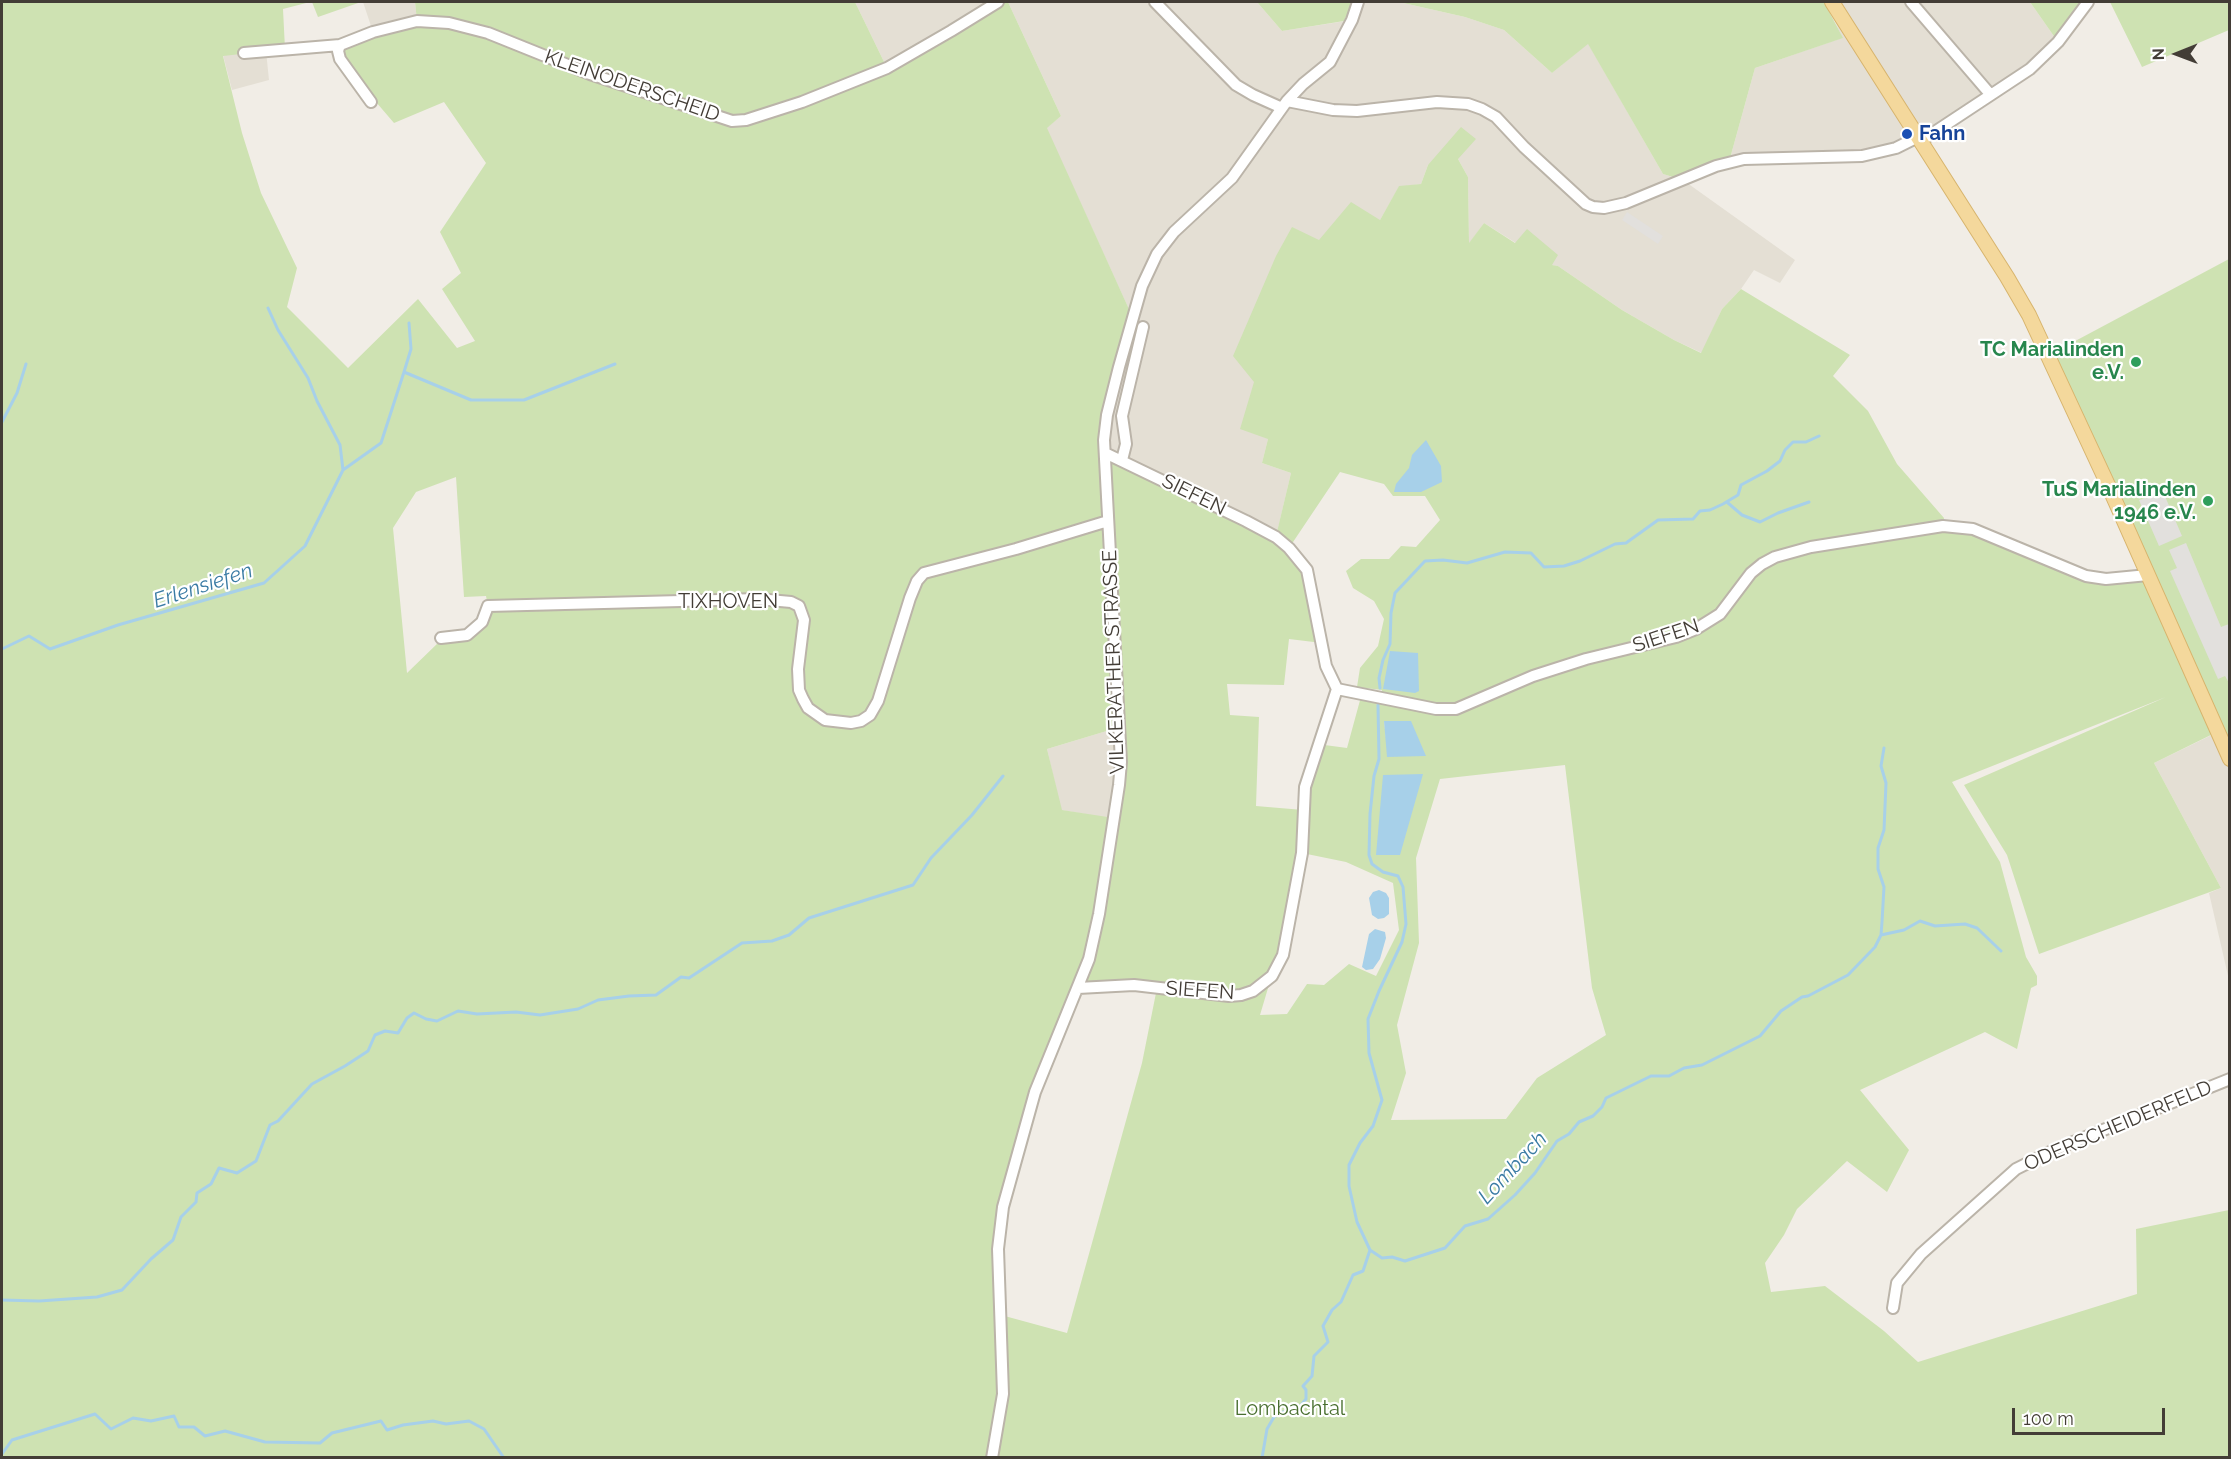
<!DOCTYPE html>
<html>
<head>
<meta charset="utf-8">
<style>
	body { margin:0 }
	#map { position:relative; width:2231px; height:1459px; overflow:hidden; background:#f1ede6; font-family:Raleway,sans-serif }
	canvas { display:block }
	.frame { position:absolute; inset:0; border:3px solid #433d36; pointer-events:none }
	.north { position:absolute; left:2147px; top:24px; width:60px; height:60px; -webkit-text-stroke:4px #fff; paint-order:stroke; rotate:269deg; font-size:16px; font-weight:700; line-height:24px; text-align:center; color:#433d36 }
	.north::after { content:''; display:block; margin:auto; width:21px; height:27px; background:#433d36; clip-path:polygon(50% 0,100% 100%,50% 72%,0 100%) }
	.scale { position:absolute; left:2012px; top:1408px; width:153px; height:27px; box-sizing:border-box; border:3px solid #433d36; border-top:0; padding-left:8px; font-size:18px; line-height:21px; white-space:nowrap; color:#433d36; -webkit-text-stroke:4px #fff; paint-order:stroke }
</style>
</head>
<body>
<div id="map">
<canvas width="2231" height="1459"></canvas>
<div class="frame"></div>
<div class="north">N</div>
<div class="scale">100 m</div>
</div>
<script>
const c = document.querySelector('canvas').getContext('2d');
c.lineJoin = 'round';
function paint(path, color) { c.fillStyle = color; c.fill(path, 'evenodd'); }
const toPath = rows => new Path2D(rows.map(r => 'M' + r).join(''));
function trace(path, color, width, dash) { c.strokeStyle = color; c.lineWidth = width; c.lineCap = dash ? 'butt' : 'round'; c.setLineDash(dash || []); c.stroke(path); }
function drawText(font, color, halo, rows, align = 'center') {
  c.font = font + ' Raleway,sans-serif'; c.lineWidth = 4.5; c.setLineDash([]); c.textBaseline = 'middle'; c.strokeStyle = halo; c.fillStyle = color; for (const [text, x, y, turn = 0] of rows) {
    c.save(); c.translate(x, y); c.rotate((+turn || 0) * Math.PI / 180); c.textAlign = isNaN(turn) ? turn : align; if (halo) c.strokeText(text, 0, 0); c.fillText(text, 0, 0); c.restore();
  }
}
paint(toPath([
	[363,2,415,2,417,21,373,32],
	[855,2,998,2,887,68],
	[1008,2,1257,2,1282,31,1352,20,1358,2,1399,2,1465,17,1504,30,1552,73,1588,43,1663,174,1683,180,1795,260,1780,283,1754,270,1741,289,1722,309,1702,353,1674,340,1622,310,1558,266,1551,265,1484,223,1469,244,1468,177,1458,159,1428,165,1421,184,1399,187,1380,220,1254,382,1268,439,1262,463,1291,473,1276,537,1105,453,1104,440,1133,318,1046,128,1061,116],
	[1827,2,2030,2,2058,42,2030,69,1921,141,1845,158,1729,162,1755,68,1842,38],
	[266,51,269,80,232,90,223,55],
	[1120,727,1114,819,1061,810,1047,749],
	[2218,732,2229,759,2229,980,2209,893,2221,888,2154,763]
]), '#e4dfd4');
paint(toPath([
	[2,2,310,2,283,9,285,49,223,56,242,133,261,193,297,268,287,307,348,368,418,299,457,348,475,341,442,289,461,273,440,232,486,163,444,102,394,123,376,102,338,51,417,21,415,2,855,2,887,68,998,2,1008,2,1061,116,1047,128,1133,318,1119,367,1105,453,1276,536,1291,473,1262,463,1268,439,1240,429,1254,382,1233,356,1276,256,1292,227,1319,240,1351,202,1380,220,1399,186,1421,184,1428,165,1461,127,1476,139,1458,159,1468,177,1469,243,1484,223,1515,243,1527,229,1558,255,1552,265,1558,266,1622,310,1674,340,1701,353,1722,309,1741,289,1850,355,1833,376,1868,411,1897,464,1944,518,1943,526,2003,545,2084,580,2147,575,2049,355,2229,259,2229,759,2217,732,2154,763,2221,888,2039,954,2007,855,1964,785,2166,697,1952,782,2000,862,2026,957,2037,976,2037,985,2031,988,2017,1049,1985,1032,1860,1090,1909,1150,1887,1192,1847,1161,1797,1209,1784,1235,1765,1263,1771,1292,1825,1286,1884,1331,1918,1362,2137,1294,2136,1229,2229,1210,2229,1457,2,1458],
	[1340,472,1384,484,1393,496,1425,496,1440,520,1416,547,1401,546,1389,559,1361,559,1346,571,1353,588,1374,601,1384,619,1378,646,1360,668,1357,687,1382,690,1381,697,1362,693,1347,748,1317,744,1303,810,1256,806,1259,717,1230,715,1227,684,1284,685,1289,639,1322,643,1302,562,1289,548],
	[456,477,464,597,486,596,488,606,485,626,438,643,407,673,393,528,416,492],
	[1384,721,1411,721,1387,746],
	[1120,727,1114,818,1062,810,1047,749],
	[1565,765,1592,988,1606,1035,1537,1078,1506,1119,1391,1120,1406,1073,1397,1025,1419,943,1416,858,1440,779],
	[1302,853,1346,862,1393,883,1399,930,1376,976,1349,964,1324,985,1307,984,1287,1014,1260,1015,1293,904],
	[1078,988,1157,988,1142,1063,1067,1333,1001,1315,998,1249,1035,1092],
	[312,2,361,2,318,17],
	[1257,2,1353,2,1344,21,1282,31],
	[1399,2,1824,2,1843,38,1755,68,1729,162,1683,180,1663,174,1588,44,1552,73,1504,30,1465,17],
	[2030,2,2088,2,2058,42],
	[2110,2,2229,2,2229,30,2142,67]
]), '#cee2b2');
paint(toPath([
	[1627,212,1663,236,1658,244,1622,220],
	[2164,494,2182,536,2159,546,2139,500],
	[2186,543,2221,627,2229,624,2229,683,2225,676,2218,679,2170,571,2177,568,2169,550]
]), '#e2e0dd');
paint(toPath([
	[1426,440,1441,466,1442,482,1421,492,1394,492,1396,484,1409,468,1412,455],
	[1390,651,1418,653,1419,691,1415,693,1383,689],
	[1384,721,1411,721,1426,756,1387,757],
	[1423,774,1400,855,1376,855,1383,775],
	[1379,890,1386,893,1389,898,1389,914,1384,918,1378,919,1372,915,1369,898,1373,892],
	[1375,929,1385,932,1386,938,1380,959,1373,969,1366,970,1362,967,1369,934]
]), '#a7d0e9');
trace(toPath([
	[268,308,278,330,308,378,317,401,340,445,343,470],
	[404,372,411,349,409,323],
	[2,422,17,393,26,364],
	[1728,503,1742,515,1760,522,1778,513,1809,502],
	[2,649,29,636,50,649,118,625,264,583,305,546,343,470,381,443,404,372,471,400,524,400,615,364],
	[1380,688,1379,678,1383,660,1390,644,1391,613,1395,593,1425,561,1443,560,1467,563,1505,552,1531,553,1544,567,1564,566,1580,561,1615,544,1626,543,1658,520,1693,519,1700,511,1710,510,1723,504,1738,495,1741,485,1767,471,1780,461,1785,450,1793,442,1806,442,1819,436],
	[1881,935,1904,930,1920,921,1935,926,1965,924,1977,928,2001,951],
	[1370,1250,1357,1222,1349,1186,1349,1165,1360,1143,1373,1126,1382,1100,1369,1053,1368,1019,1379,991,1402,942,1406,924,1403,887,1398,876,1383,872,1372,864,1369,855,1370,814,1374,776,1379,759,1378,705],
	[2,1300,39,1301,97,1297,122,1290,151,1259,173,1240,181,1217,196,1202,197,1193,211,1184,219,1168,237,1173,256,1161,270,1125,278,1121,312,1084,345,1066,368,1051,375,1035,385,1031,398,1033,407,1018,414,1013,426,1019,437,1021,458,1011,477,1014,516,1012,540,1015,578,1009,598,1000,629,996,656,995,681,977,689,978,742,943,772,941,789,935,809,918,913,885,931,858,972,815,1003,776],
	[2,1454,12,1440,95,1414,111,1429,133,1418,151,1421,174,1416,179,1427,194,1427,205,1436,225,1431,265,1442,320,1443,332,1433,381,1421,387,1430,403,1425,433,1421,446,1424,469,1421,484,1429,504,1458],
	[1262,1458,1267,1429,1274,1417,1283,1412,1297,1410,1306,1399,1306,1390,1303,1386,1312,1376,1314,1356,1328,1342,1323,1326,1332,1310,1341,1302,1353,1275,1363,1271,1370,1250,1382,1258,1392,1257,1405,1261,1445,1248,1465,1226,1488,1219,1515,1195,1535,1173,1557,1141,1569,1134,1579,1122,1593,1116,1602,1107,1606,1098,1651,1076,1669,1076,1684,1068,1702,1065,1760,1036,1781,1011,1802,997,1808,996,1848,975,1875,947,1881,935,1882,922,1884,887,1878,869,1878,848,1884,830,1886,783,1881,766,1884,748]
]), '#a7d0e9', 3);
const minor = toPath([
	[1155,2,1236,85,1253,95,1282,108],
	[1911,2,1990,94],
	[340,45,338,51,340,59,371,102],
	[244,53,340,45,373,32,417,21,449,23,488,33,590,74,732,121,746,120,802,102,887,68,951,31,998,2],
	[1287,101,1333,110,1357,111,1437,102,1468,104,1482,109,1496,117,1524,147,1586,204,1593,207,1604,208,1626,203,1716,166,1744,159,1862,156,1896,148,1918,137],
	[1921,141,2030,69,2058,42,2088,2],
	[1122,460,1126,444,1122,416,1143,327],
	[441,638,467,635,482,622,488,606,758,599,791,602,799,606,804,620,798,669,799,690,803,699,808,708,825,720,851,723,861,721,870,715,878,701,910,598,917,581,924,573,1016,549,1108,521],
	[1337,689,1436,709,1456,709,1533,676,1586,659,1676,637,1696,629,1720,614,1751,573,1762,564,1775,557,1811,547,1943,526,1973,529,2086,576,2106,579,2148,575],
	[1078,988,1134,985,1229,996,1241,995,1253,991,1272,976,1283,955,1302,853,1305,787,1337,689,1326,666,1307,570,1289,548,1276,537,1246,521,1105,453],
	[1893,1308,1897,1283,1921,1254,2016,1169,2056,1149,2230,1079],
	[992,1458,1003,1394,998,1249,1003,1207,1035,1092,1089,959,1099,914,1119,785,1121,762,1104,440,1107,415,1119,367,1142,286,1157,254,1174,232,1232,178,1287,101,1303,84,1330,62,1352,20,1358,2]
]);
const major = toPath([
	[1832,2,2007,277,2029,315,2108,485,2230,759]
]);
trace(minor, '#bbb4a9', 14);
trace(major, '#d7b46d', 16);
trace(minor, '#fff', 10);
trace(major, '#f4d89c', 14);
for (const [x, y, r, color] of [
	[1907,134,6,"#1a4fb4"],
	[2136,362,6,"#2e9e5b"],
	[2208,501,6,"#2e9e5b"]
]) { const dot = new Path2D(); dot.arc(x, y, r, 0, 2 * Math.PI); c.fillStyle = color; c.fill(dot); trace(dot, '#fff', 2); }
drawText('20px', '#433d36', '#fff', [
	["KLEINODERSCHEID",632,86,19],
	["SIEFEN",1194,495,26],
	["TIXHOVEN",728,602],
	["SIEFEN",1666,636,-18],
	["VILKERATHER STRASSE",1114,662,-92],
	["SIEFEN",1200,991,4],
	["ODERSCHEIDERFELD",2118,1126,-23]
]);
drawText('bold 20px', '#164399', '#fff', [
	["Fahn",1919,134]
], 'left');
drawText('bold 20px', '#27864d', '#fff', [
	["TC Marialinden",2124,350],
	["e.V.",2124,373],
	["TuS Marialinden",2196,490],
	["1946 e.V.",2196,513]
], 'right');
drawText('20px', '#496f2f', '#fff', [
	["Lombachtal",1290,1409]
]);
drawText('italic 21px', '#3a7ba4', '#fff', [
	["Erlensiefen",203,586,-18],
	["Lombach",1513,1168,-47]
]);
</script>
</body>
</html>
